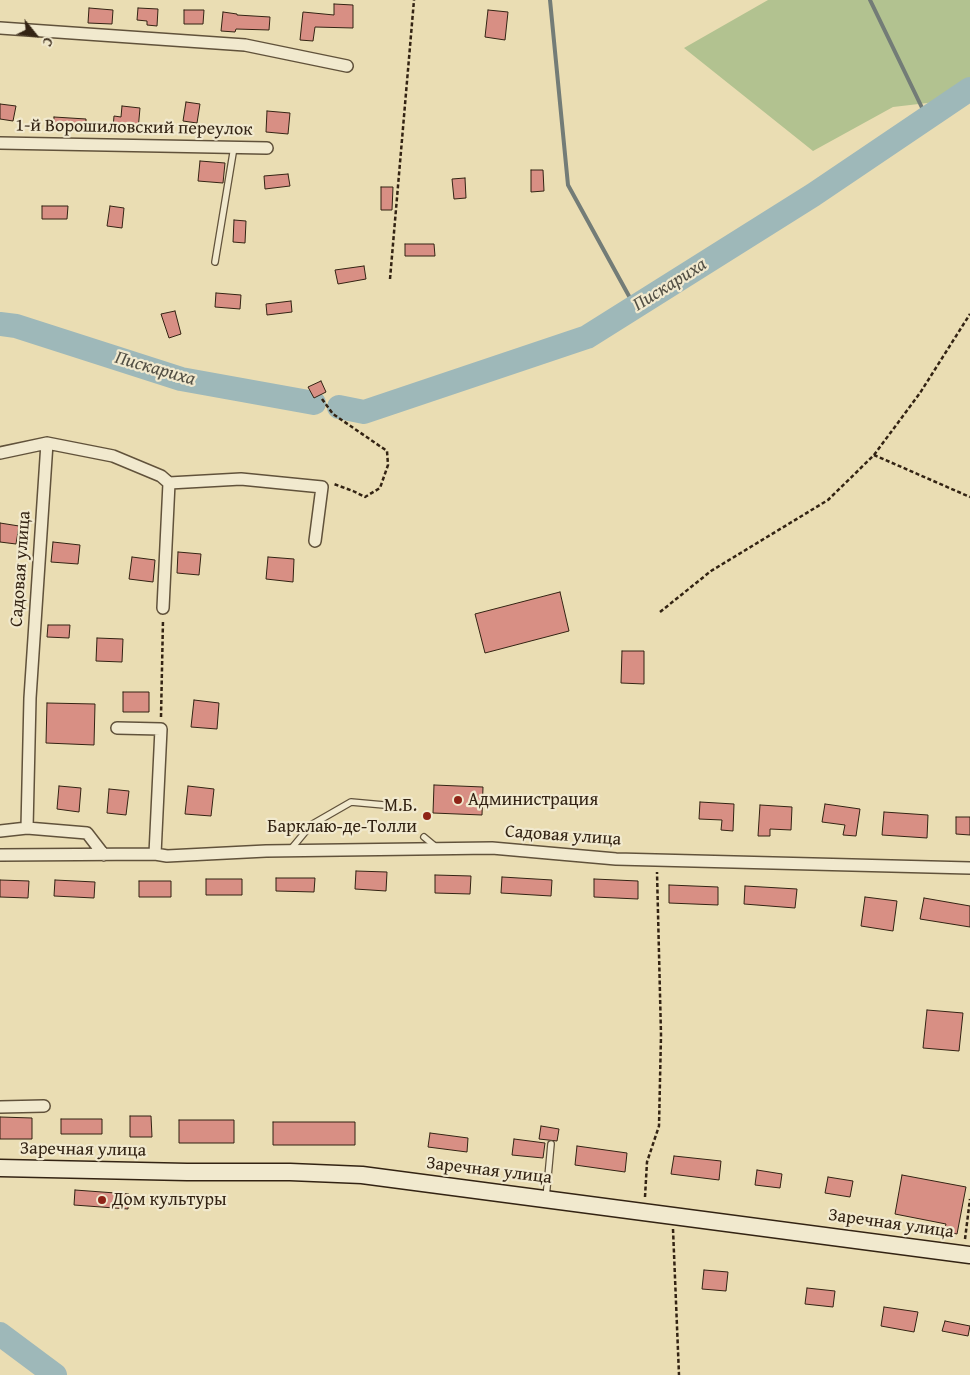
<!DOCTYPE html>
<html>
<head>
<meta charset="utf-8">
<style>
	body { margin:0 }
	#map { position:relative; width:970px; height:1375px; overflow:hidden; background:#eaddb3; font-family:"Gentium Book Plus",serif }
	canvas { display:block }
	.north { position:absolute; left:10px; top:10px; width:50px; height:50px; -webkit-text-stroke:4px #f1e9ce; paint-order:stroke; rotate:119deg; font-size:14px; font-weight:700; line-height:20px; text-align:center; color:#332313 }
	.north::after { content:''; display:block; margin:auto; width:18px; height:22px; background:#332313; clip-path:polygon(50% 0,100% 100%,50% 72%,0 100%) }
</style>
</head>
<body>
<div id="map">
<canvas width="970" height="1375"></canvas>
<div class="north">С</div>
</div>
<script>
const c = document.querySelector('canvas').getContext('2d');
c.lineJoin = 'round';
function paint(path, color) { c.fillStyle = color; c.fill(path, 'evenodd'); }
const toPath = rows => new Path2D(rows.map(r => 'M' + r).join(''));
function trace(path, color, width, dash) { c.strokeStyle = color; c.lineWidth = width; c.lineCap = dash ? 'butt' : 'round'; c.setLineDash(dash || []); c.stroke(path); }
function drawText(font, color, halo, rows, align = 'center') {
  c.font = font + ' "Gentium Book Plus",serif'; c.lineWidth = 4.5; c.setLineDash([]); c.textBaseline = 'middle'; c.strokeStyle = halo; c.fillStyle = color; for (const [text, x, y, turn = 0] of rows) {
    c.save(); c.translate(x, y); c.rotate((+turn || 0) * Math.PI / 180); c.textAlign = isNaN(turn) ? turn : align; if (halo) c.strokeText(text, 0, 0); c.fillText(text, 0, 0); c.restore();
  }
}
paint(toPath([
	[768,0,970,0,970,98,893,107,813,151,684,48]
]), '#b2c290');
trace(toPath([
	[550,0,568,185,635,307],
	[870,0,927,118]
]), '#737c77', 4);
trace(toPath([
	[0,324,16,326,181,379,314,403],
	[339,407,364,412,587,337,813,195,970,89],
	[0,1334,55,1375]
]), '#9eb8b9', 24);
const building = toPath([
	[334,4,353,5,353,28,315,27,313,41,300,40,303,12,334,15,334,4],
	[89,8,113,10,112,24,88,23,89,8],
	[138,8,158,9,157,26,147,25,147,21,137,20,138,8],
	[184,10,204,10,203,24,184,24,184,10],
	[488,10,508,12,505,40,485,37,488,10],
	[223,12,237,14,237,15,270,17,269,30,236,29,235,32,221,31,223,12],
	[186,102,200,104,197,123,183,121,186,102],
	[0,104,16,106,13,121,0,119,0,104],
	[122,106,140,108,138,130,113,128,114,116,121,117,122,106],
	[267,111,290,113,288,134,266,132,267,111],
	[54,117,86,119,86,131,53,130,54,117],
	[200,161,225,163,223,183,198,181,200,161],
	[531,170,543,170,544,191,531,192,531,170],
	[288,174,290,186,265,189,264,176,288,174],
	[465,178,466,198,454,199,452,179,465,178],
	[381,187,393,187,392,210,381,210,381,187],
	[42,206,68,206,67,219,42,219,42,206],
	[110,206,124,208,122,228,107,226,110,206],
	[234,220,246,221,245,243,233,242,234,220],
	[405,244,434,244,435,256,405,256,405,244],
	[364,266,366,279,338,284,335,270,364,266],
	[216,293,241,295,240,309,215,307,216,293],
	[291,301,292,312,267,315,266,304,291,301],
	[175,311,181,334,169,338,161,314,175,311],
	[321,381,326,392,314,398,308,387,321,381],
	[0,523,19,526,16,544,0,542,0,523],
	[53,542,80,545,78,564,51,562,53,542],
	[178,552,201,554,199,575,177,573,178,552],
	[132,557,155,560,153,582,129,579,132,557],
	[268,557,294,559,293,582,266,579,268,557],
	[560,592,569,631,485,653,475,614,560,592],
	[48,625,70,625,69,638,47,637,48,625],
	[97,638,123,639,122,662,96,661,97,638],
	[622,651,644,651,644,684,621,683,622,651],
	[123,692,149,692,149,712,123,712,123,692],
	[194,700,219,703,217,729,191,727,194,700],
	[47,703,95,704,94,745,46,743,47,703],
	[434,785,483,787,482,815,433,813,434,785],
	[59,786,81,788,79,812,57,809,59,786],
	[188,786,214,789,211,816,185,814,188,786],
	[109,789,129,791,126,815,107,813,109,789],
	[700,802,734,804,733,831,721,830,722,820,699,819,700,802],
	[825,804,860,809,856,836,843,835,845,825,822,822,825,804],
	[760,805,792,807,791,830,770,829,770,836,758,836,760,805],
	[884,812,928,815,927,838,882,835,884,812],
	[956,817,970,817,970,835,956,834,956,817],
	[356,871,387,872,386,891,355,889,356,871],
	[435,875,471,876,470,894,435,893,435,875],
	[502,877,552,880,551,896,501,893,502,877],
	[276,878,315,878,314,892,276,891,276,878],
	[206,879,242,879,242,895,206,895,206,879],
	[594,879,638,881,638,899,594,897,594,879],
	[0,880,29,881,28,898,0,897,0,880],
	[55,880,95,882,94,898,54,896,55,880],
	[139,881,171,881,171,897,139,897,139,881],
	[669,885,718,887,718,905,669,903,669,885],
	[745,886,797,889,795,908,744,904,745,886],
	[865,897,897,901,893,931,861,926,865,897],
	[924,898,970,906,970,927,920,919,924,898],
	[927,1010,963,1013,959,1051,923,1048,927,1010],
	[130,1116,151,1116,152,1137,130,1137,130,1116],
	[0,1117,32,1118,32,1139,0,1139,0,1117],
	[61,1119,102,1119,102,1134,61,1134,61,1119],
	[179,1120,234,1120,234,1143,179,1143,179,1120],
	[273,1122,355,1122,355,1145,273,1145,273,1122],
	[541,1126,559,1129,557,1141,539,1139,541,1126],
	[430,1133,468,1138,467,1152,428,1147,430,1133],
	[514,1139,545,1143,543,1158,512,1155,514,1139],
	[577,1146,627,1153,625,1172,575,1165,577,1146],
	[674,1156,721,1161,719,1180,671,1174,674,1156],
	[757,1170,782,1174,780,1188,755,1185,757,1170],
	[902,1175,966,1187,957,1234,944,1231,946,1224,895,1214,902,1175],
	[828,1177,853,1181,850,1197,825,1193,828,1177],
	[75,1190,129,1194,128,1209,74,1205,75,1190],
	[704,1270,728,1272,726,1291,702,1289,704,1270],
	[807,1288,835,1291,833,1307,805,1304,807,1288],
	[884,1307,918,1312,914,1332,881,1326,884,1307],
	[945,1321,970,1326,968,1336,942,1331,945,1321]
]);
paint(building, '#d88f84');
trace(building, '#332313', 1);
const lane = toPath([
	[215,262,234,147],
	[424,837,436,847],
	[291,849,311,825,351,802,384,805],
	[546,1198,551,1144]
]);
const street = toPath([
	[0,28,245,45,347,66],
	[0,143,267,148],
	[0,453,47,443,113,456,161,476,169,483,241,479,322,487,315,541],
	[163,608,169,483],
	[117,728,161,729,155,854],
	[27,828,30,698,47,443],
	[0,831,27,828,87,833,104,855],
	[0,855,155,854,167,856,266,851,492,848,616,859,970,868],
	[0,1107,44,1106]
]);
const secondary = toPath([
	[0,1168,187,1172,290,1172,362,1175,970,1255]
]);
trace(lane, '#61523b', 8);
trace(street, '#61523b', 14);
trace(secondary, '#332313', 19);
trace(toPath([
	[390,279,414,0],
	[322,399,333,414,387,451,388,465,380,488,365,497,353,491,334,484],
	[874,455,920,393,970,314],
	[660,612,711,571,828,500,874,455,970,497],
	[161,717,163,620],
	[645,1197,647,1162,659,1126,661,1035,657,872],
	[673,1229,679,1375],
	[965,1239,970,1199]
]), '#332313', 2.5, [4, 2.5]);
trace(lane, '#f1e9ce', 5.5);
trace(street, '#f1e9ce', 11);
trace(secondary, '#f1e9ce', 16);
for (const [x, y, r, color] of [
	[458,800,5,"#8f2418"],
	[427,816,5,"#8f2418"],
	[102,1200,5,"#8f2418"]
]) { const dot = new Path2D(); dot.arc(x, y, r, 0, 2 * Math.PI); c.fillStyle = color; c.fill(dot); trace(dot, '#f1e9ce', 2); }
drawText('18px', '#332313', '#f1e9ce', [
	["1-й Ворошиловский переулок",134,128,1],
	["Садовая улица",21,569,-86],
	["Садовая улица",563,836,4],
	["Заречная улица",83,1150,1],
	["Заречная улица",489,1171,7],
	["Заречная улица",891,1224,8]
]);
drawText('18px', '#332313', '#f1e9ce', [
	["Администрация",468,800],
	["М.Б.",417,806,"right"],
	["Барклаю-де-Толли",417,827,"right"],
	["Дом культуры",112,1200]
], 'left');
drawText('italic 19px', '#535045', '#f1e9ce', [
	["Пискариха",670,285,-32],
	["Пискариха",155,369,16]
]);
</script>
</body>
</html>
